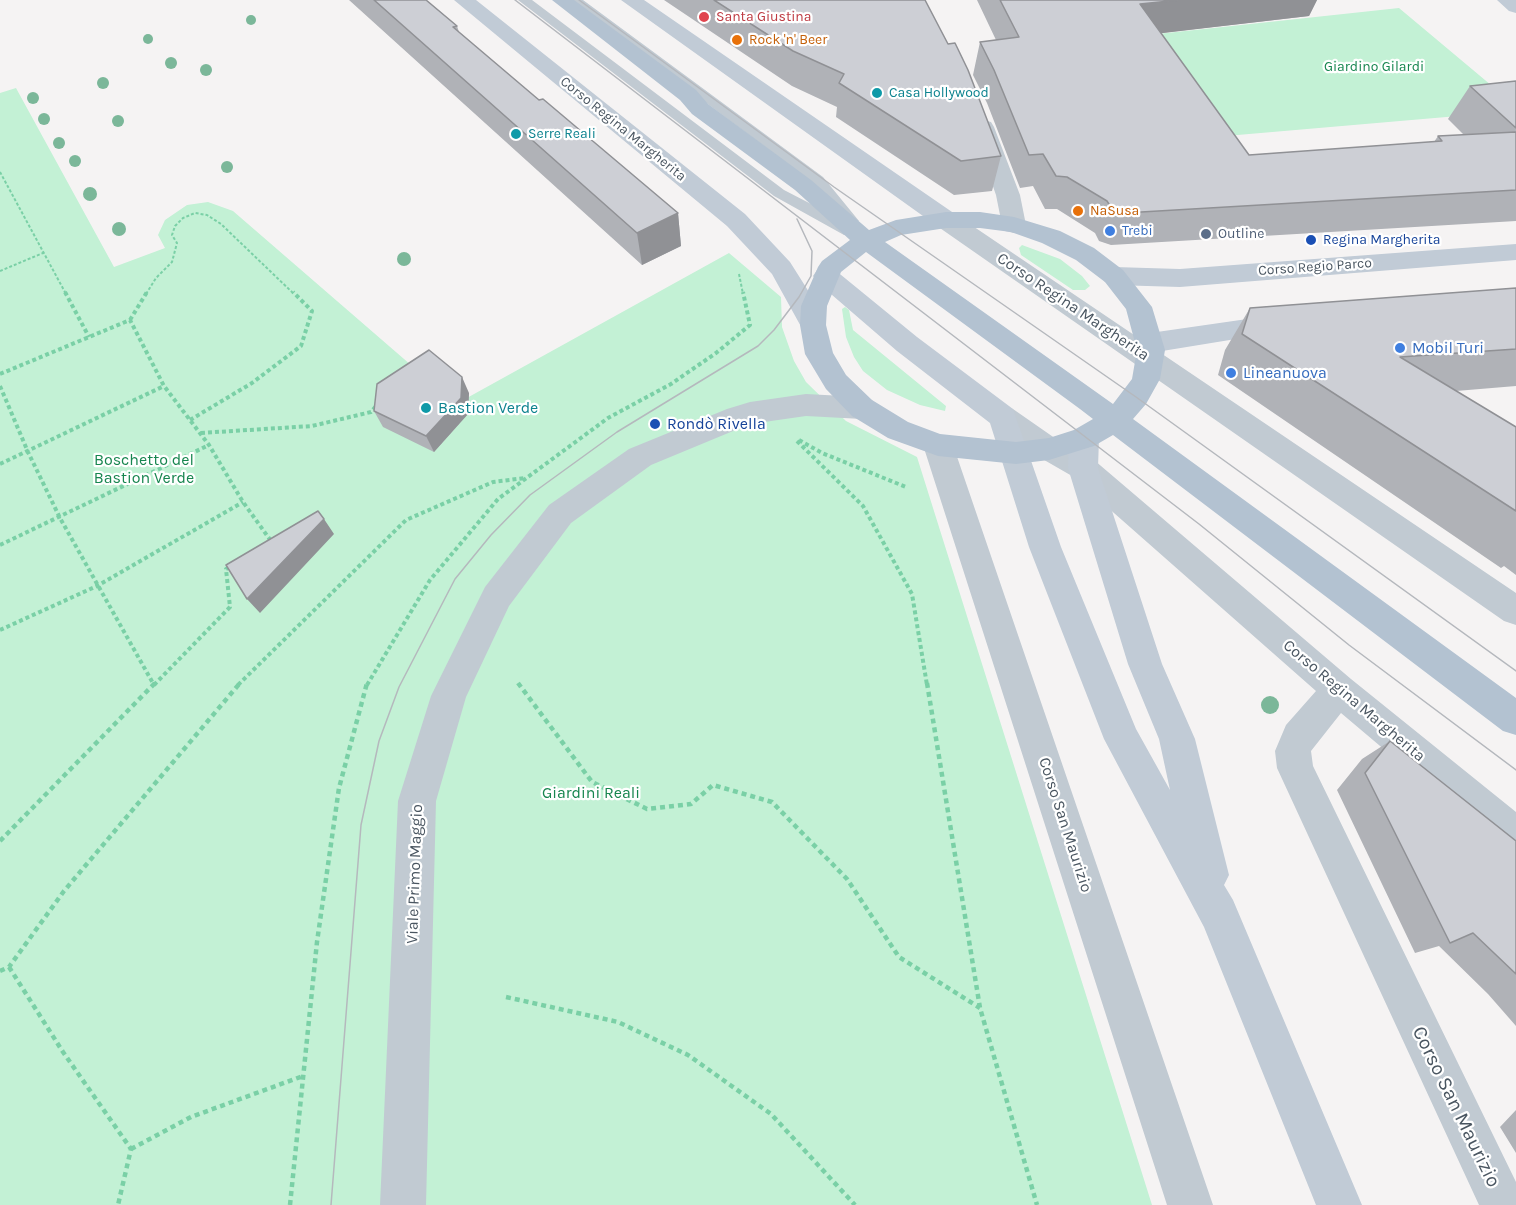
<!DOCTYPE html>
<html>
<head>
<meta charset="utf-8">
<style>
	body { margin:0 }
	canvas { display:block; background:#f5f3f3 }
</style>
</head>
<body>
<canvas width="1516" height="1205"></canvas>
<script>
const c = document.querySelector('canvas').getContext('2d');
c.lineJoin = 'round';
function paint(path, color) { c.fillStyle = color; c.fill(path, 'evenodd'); }
const toPath = rows => new Path2D(rows.map(r => 'M' + r).join(''));
function trace(path, color, width, dash) { c.strokeStyle = color; c.lineWidth = width; c.lineCap = dash ? 'butt' : 'round'; c.setLineDash(dash || []); c.stroke(path); }
function drawText(font, color, halo, rows, align = 'center') {
  c.font = font + ' Karla,sans-serif'; c.lineWidth = 4.5; c.setLineDash([]); c.textBaseline = 'middle'; c.strokeStyle = halo; c.fillStyle = color; for (const [text, x, y, turn = 0] of rows) {
    c.save(); c.translate(x, y); c.rotate((+turn || 0) * Math.PI / 180); c.textAlign = isNaN(turn) ? turn : align; if (halo) c.strokeText(text, 0, 0); c.fillText(text, 0, 0); c.restore();
  }
}
paint(toPath([
	[1399,8,1516,106,1516,111,1226,136,1139,36],
	[16,88,114,267,165,248,158,235,165,220,187,205,208,202,233,211,456,404,729,253,781,297,782,327,794,361,806,382,846,421,917,457,1152,1205,0,1205,0,93],
	[1022,245,1060,259,1082,276,1090,286,1085,290,1073,290,1021,255,1019,248],
	[845,307,849,310,853,330,946,406,945,411,920,405,887,390,863,371,854,357,846,337,842,309]
]), '#c3f1d5');
trace(toPath([
	[0,172,66,294],
	[0,271,43,253],
	[739,274,743,294],
	[146,294,156,278,172,262,177,243,172,235,175,226,183,218,195,213,207,215,221,224,294,294]
]), '#7ad0a6', 2, [3, 2]);
trace(toPath([
	[65,292,89,337],
	[130,320,147,292],
	[0,374,130,320,164,386,209,445,243,502,271,541],
	[0,386,28,452,60,518,154,685],
	[190,420,252,383,301,346,312,311,293,292],
	[201,433,312,426,371,412,377,405],
	[799,440,822,453,906,487],
	[797,441,863,506,912,594,927,685],
	[0,464,164,386],
	[0,545,209,445],
	[0,630,97,586,243,502],
	[154,685,230,607,226,569,230,567],
	[238,685,406,520,493,482,525,478],
	[367,685,430,580,498,499,608,418,671,384,716,353,750,325,743,292]
]), '#7ad0a6', 4, [4, 3]);
trace(toPath([
	[153,683,155,686],
	[518,683,592,782,647,809,691,804,713,785,772,802,847,879,899,957,980,1008],
	[927,683,980,1008,1037,1205],
	[0,841,155,683],
	[9,967,63,1052,131,1149,118,1205],
	[0,971,9,967,64,891,240,683],
	[506,997,618,1022,688,1055,771,1114,855,1205],
	[131,1149,191,1117,303,1076],
	[290,1205,317,942,339,788,367,683]
]), '#7ad0a6', 4.5, [5, 4]);
paint(toPath([
	[518,0,532,0,784,190,842,220,813,183,569,0,583,0,823,177,859,221,852,226,858,231,856,235,844,235,774,196,518,0]
]), '#c1cad2');
paint(toPath([
	[983,120,991,122,994,127,1020,195,1026,225,1023,231,1014,233,1005,231,1002,225,996,195,972,127,975,122,983,120],
	[946,212,955,214,1516,593,1516,625,1504,621,937,226,934,220,937,214,946,212],
	[806,394,862,397,872,400,876,408,872,416,862,419,806,416,750,424,651,465,571,523,509,606,466,697,436,801,426,1205,380,1205,398,801,431,696,485,587,549,505,629,449,727,409,750,402,806,394],
	[1003,406,1013,409,1059,441,1094,460,1351,679,1516,812,1516,855,1502,849,1341,713,1311,751,1313,766,1516,1182,1516,1205,1479,1205,1277,768,1275,751,1286,725,1316,691,1072,476,1039,457,993,425,989,417,993,409,1003,406],
	[938,434,948,437,953,445,1213,1205,1167,1205,923,445,928,437,938,434]
]), '#c1cad2');
paint(toPath([
	[454,0,476,0,745,214,790,262,814,300,826,325,822,332,813,334,804,332,772,274,727,226,454,0],
	[621,0,644,0,955,214,958,220,955,226,946,228,937,226,621,0],
	[1497,0,1516,0,1516,13,1509,11,1497,0],
	[1516,244,1516,260,1180,287,1114,285,1105,282,1101,276,1105,270,1114,267,1180,269,1516,244],
	[826,267,835,270,917,337,1013,409,1061,547,1136,729,1170,790,1159,739,1128,664,1068,468,1069,438,1074,430,1084,427,1094,430,1099,438,1098,468,1162,664,1195,739,1229,875,1224,885,1233,900,1362,1205,1316,1205,1204,927,1104,739,1029,547,990,423,897,351,817,282,813,276,817,270,826,267],
	[1282,314,1291,316,1295,323,1291,330,1150,353,1140,350,1136,343,1140,336,1150,333,1282,314]
]), '#c1cbd6');
paint(toPath([
	[552,0,574,0,696,90,708,104,811,180,869,230,896,220,946,212,980,212,1014,217,1060,231,1094,248,1123,270,1152,307,1165,350,1160,379,1146,404,1133,419,1516,698,1516,735,1503,731,1113,435,1094,446,1049,460,1016,464,938,456,888,438,852,416,826,389,805,354,800,325,801,306,818,267,822,261,850,240,795,190,692,114,680,100,552,0],
	[946,228,980,228,1011,232,1042,243,1076,260,1105,282,1126,309,1137,350,1132,379,1113,404,885,242,901,235,946,228],
	[866,252,1080,409,1093,419,1074,430,1049,438,1016,442,940,434,908,422,872,400,846,375,833,353,826,325,827,306,841,272,866,252]
]), '#b3c2d1');
trace(toPath([
	[515,0,1199,524,1349,645,1516,770],
	[579,0,834,187,1136,397,1516,671],
	[331,1205,361,825,379,741,399,687,455,579,491,535,530,495,617,432,758,346,774,330,799,297,811,276,812,251,797,219]
]), '#b5b8bd', 1.5);
c.fillStyle = '#7bb799';
for (const [x, y, r] of [
	[251,20,5],
	[148,39,5],
	[171,63,6],
	[206,70,6],
	[103,83,6],
	[33,98,6],
	[44,119,6],
	[118,121,6],
	[59,143,6],
	[75,161,6],
	[227,167,6],
	[90,194,7],
	[119,229,7],
	[404,259,7],
	[1270,705,9]
]) { c.beginPath(); c.arc(x, y, r, 0, 2 * Math.PI); c.fill(); }
paint(toPath([
	[349,0,426,0,457,26,459,32,539,100,678,213,681,246,642,265],
	[664,0,925,0,1001,156,992,191,954,195,836,117,837,107,792,86],
	[977,0,1317,0,1309,16,1161,33,1249,155,1434,142,1438,136,1464,135,1448,119,1470,86,1516,81,1516,221,1111,245,1099,241,1095,233,1057,209,1045,209,1033,186,1020,188,987,103,973,75,980,42,996,40],
	[1516,288,1516,386,1456,391,1516,427,1516,575,1504,566,1501,568,1218,375,1225,350,1250,308],
	[469,393,468,414,434,452,383,427,374,411],
	[1390,741,1516,841,1516,1026,1488,994,1439,946,1415,953,1337,790,1362,759],
	[1516,1110,1516,1153,1500,1127]
]), '#b0b2b7');
paint(toPath([
	[1179,0,1317,0,1309,16,1129,37,1140,4],
	[678,213,681,246,642,265,637,233],
	[462,377,469,393,468,414,434,452,426,436],
	[324,519,334,534,260,613,247,599]
]), '#909195');
const building = toPath([
	[374,0,426,0,457,26,453,27,539,100,543,99,678,213,637,233,374,0],
	[714,0,925,0,948,44,955,43,968,70,1001,156,961,161,839,83,844,74,793,51,714,0],
	[1000,0,1179,0,1140,4,1249,155,1442,141,1438,136,1516,132,1516,190,1124,213,1112,209,1107,201,1067,177,1056,176,1043,154,1029,155,994,70,980,42,1019,37,1000,0],
	[1516,81,1516,128,1470,86,1516,81],
	[1516,288,1516,349,1400,357,1516,427,1516,511,1242,334,1250,308,1516,288],
	[429,350,462,377,461,398,426,436,374,411,377,384,429,350],
	[318,511,324,519,247,599,226,565,318,511],
	[1390,741,1516,841,1516,974,1473,933,1450,943,1365,773,1390,741]
]);
paint(building, '#cdcfd5');
trace(building, '#909195', 1.5);
for (const [x, y, r, color] of [
	[704,17,6,"#e0444e"],
	[737,40,6,"#e8710a"],
	[877,93,6,"#0f9aa8"],
	[516,134,6,"#0f9aa8"],
	[1078,211,6,"#e8710a"],
	[1110,231,6,"#3f7fe0"],
	[1206,234,6,"#5c6f8a"],
	[1311,240,6,"#1a4fb4"],
	[1400,348,6,"#3f7fe0"],
	[1231,373,6,"#3f7fe0"],
	[426,408,6,"#0f9aa8"],
	[655,424,6,"#1a4fb4"]
]) { const dot = new Path2D(); dot.arc(x, y, r, 0, 2 * Math.PI); c.fillStyle = color; c.fill(dot); trace(dot, '#fff', 2); }
drawText('14px', '#be3a42', '#fff', [
	["Santa Giustina",716,17]
], 'left');
drawText('14px', '#c56008', '#fff', [
	["Rock 'n' Beer",749,40],
	["NaSusa",1090,211]
], 'left');
drawText('14px', '#17864f', '#fff', [
	["Giardino Gilardi",1374,67]
]);
drawText('14px', '#0d838f', '#fff', [
	["Casa Hollywood",889,93],
	["Serre Reali",528,134]
], 'left');
drawText('14px', '#4a5661', '#fff', [
	["Corso Regina Margherita",623,129,39],
	["Corso Regio Parco",1315,267,-4]
]);
drawText('14px', '#366cbe', '#fff', [
	["Trebi",1122,231]
], 'left');
drawText('14px', '#4e5e75', '#fff', [
	["Outline",1218,234]
], 'left');
drawText('14px', '#164399', '#fff', [
	["Regina Margherita",1323,240]
], 'left');
drawText('16px', '#4a5661', '#fff', [
	["Corso Regina Margherita",1073,307,34],
	["Corso Regina Margherita",1354,701,40],
	["Corso San Maurizio",1065,825,72],
	["Viale Primo Maggio",415,874,-88]
]);
drawText('16px', '#366cbe', '#fff', [
	["Mobil Turi",1412,348],
	["Lineanuova",1243,373]
], 'left');
drawText('16px', '#0d838f', '#fff', [
	["Bastion Verde",438,408]
], 'left');
drawText('16px', '#164399', '#fff', [
	["Rondò Rivella",667,424]
], 'left');
drawText('16px', '#17864f', '#fff', [
	["Boschetto del",144,460],
	["Bastion Verde",144,478],
	["Giardini Reali",591,793]
]);
drawText('20px', '#4a5661', '#fff', [
	["Corso San Maurizio",1456,1107,64]
]);
</script>
</body>
</html>
